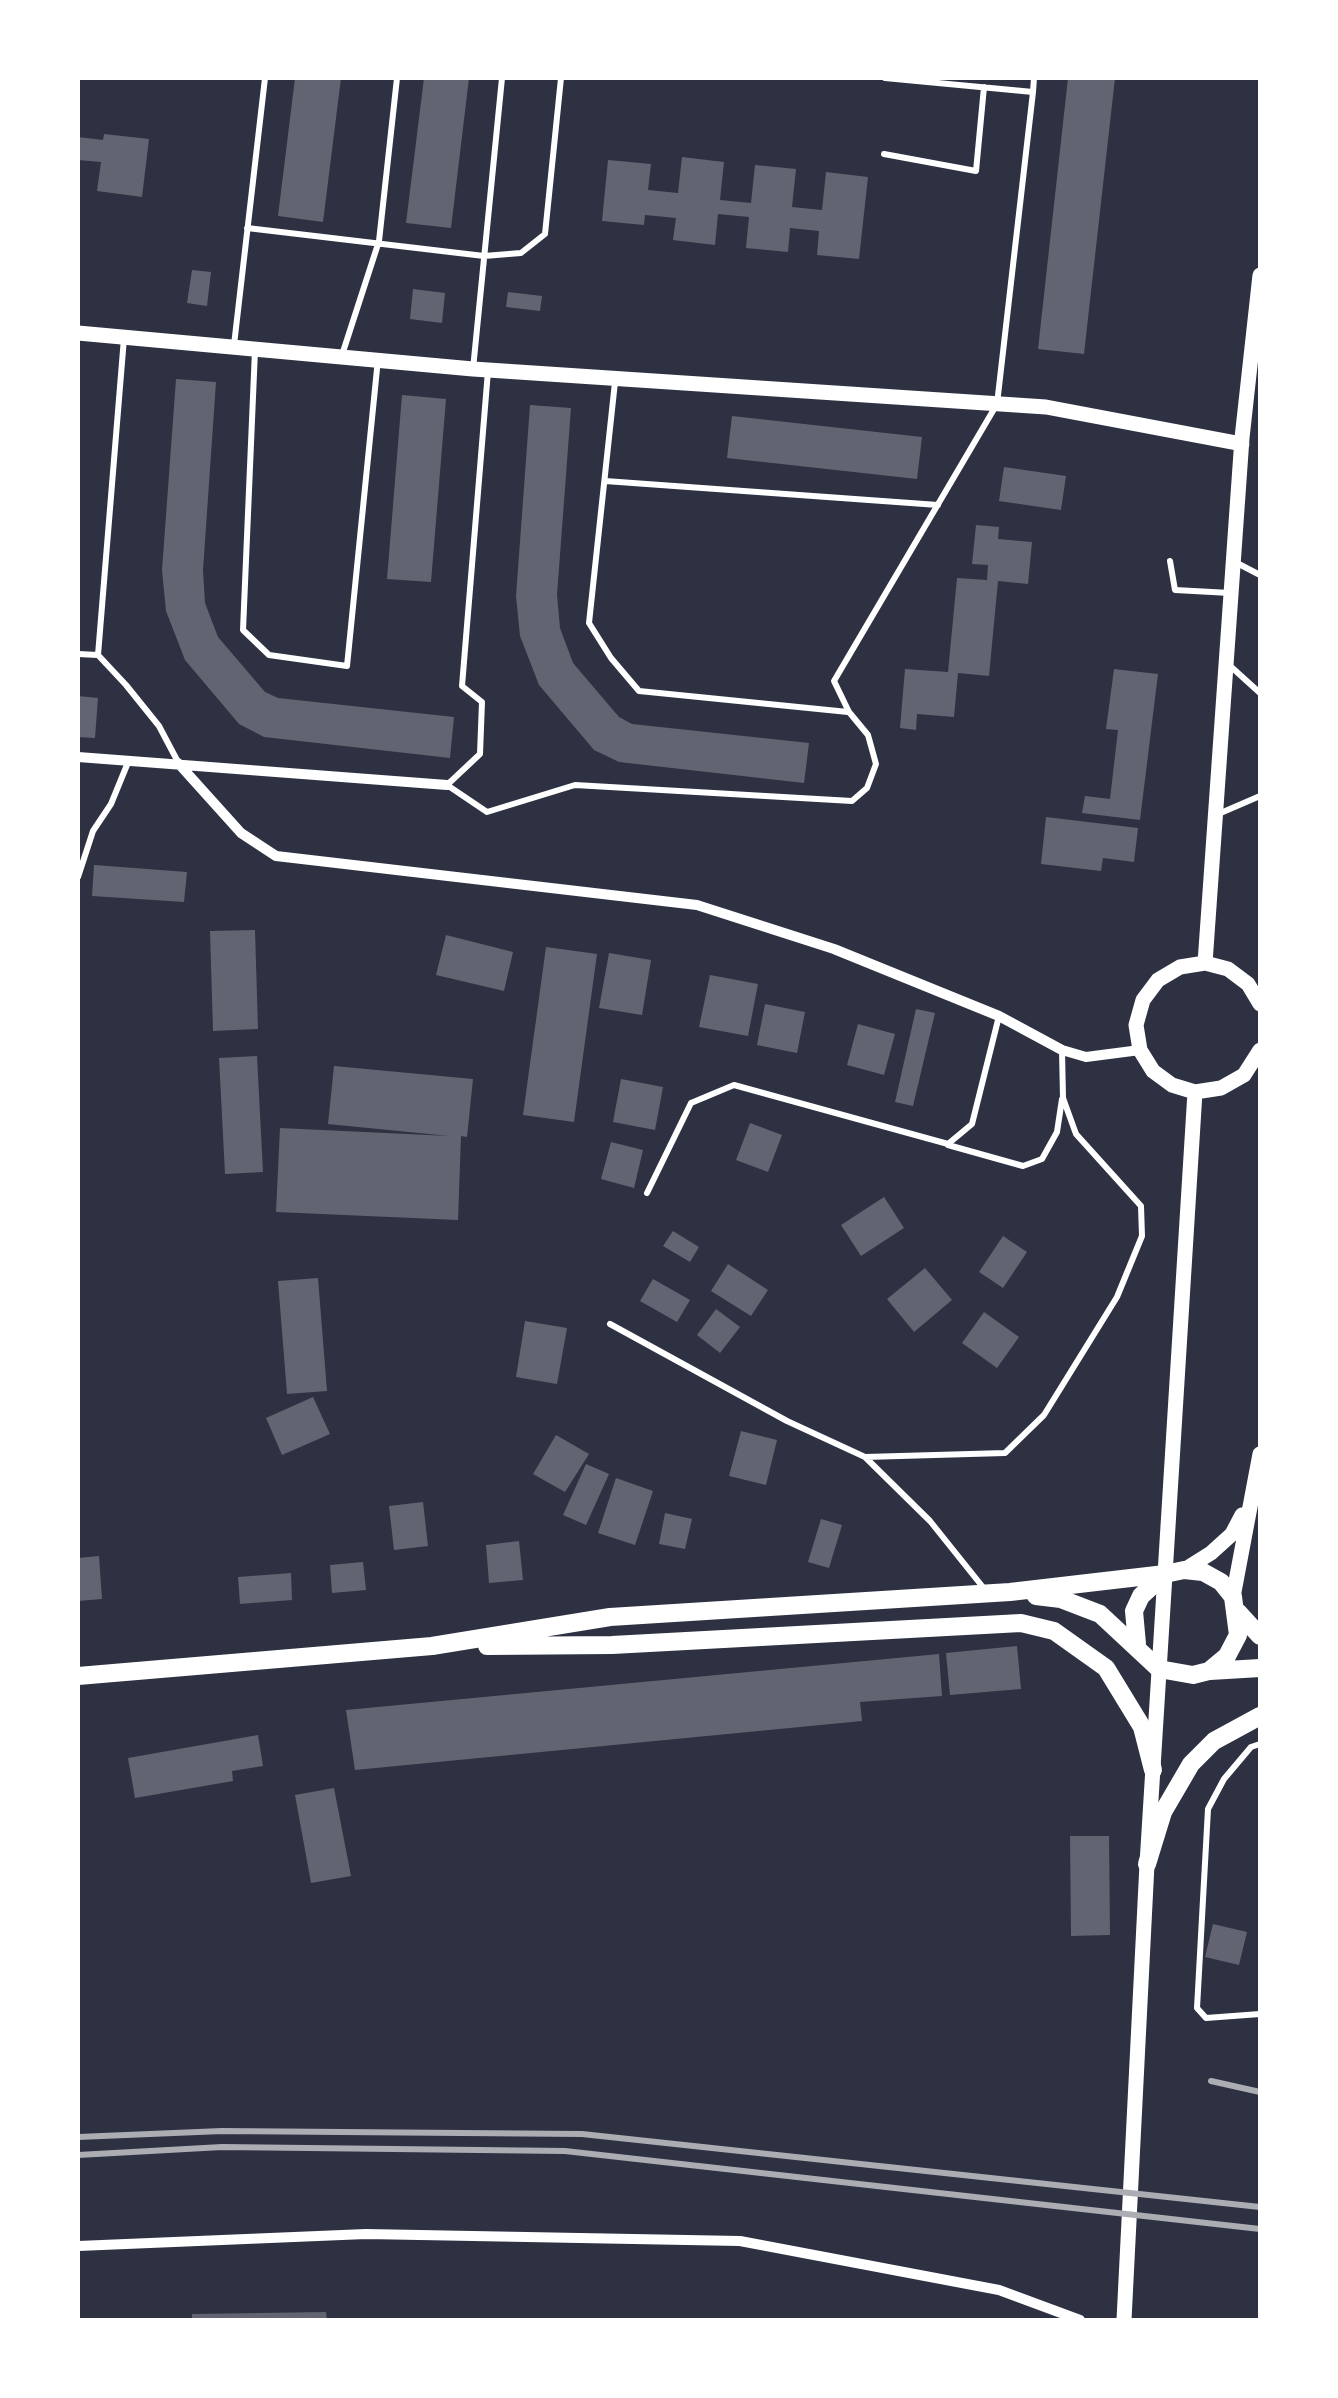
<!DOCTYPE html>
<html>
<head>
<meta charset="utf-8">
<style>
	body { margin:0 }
	#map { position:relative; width:1338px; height:2398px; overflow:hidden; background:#2d3142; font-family:"Roboto Condensed",sans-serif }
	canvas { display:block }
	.frame { position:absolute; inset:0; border:80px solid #fff; pointer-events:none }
</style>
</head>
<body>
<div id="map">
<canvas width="1338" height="2398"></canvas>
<div class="frame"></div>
</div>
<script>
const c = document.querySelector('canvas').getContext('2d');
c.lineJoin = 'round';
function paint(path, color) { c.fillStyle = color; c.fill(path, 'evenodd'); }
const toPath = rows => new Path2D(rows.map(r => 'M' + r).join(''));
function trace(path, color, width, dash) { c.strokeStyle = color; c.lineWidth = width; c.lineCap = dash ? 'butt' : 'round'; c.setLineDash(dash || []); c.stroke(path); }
paint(toPath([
	[295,78,341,78,323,222,278,216],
	[424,78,469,78,451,228,406,223],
	[1068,78,1115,78,1084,354,1038,349],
	[104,134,149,139,142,197,97,191,101,162,78,160,78,137,103,140],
	[682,157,724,162,720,200,751,203,755,165,796,169,792,207,822,210,826,172,868,177,859,259,817,255,819,231,790,228,788,252,746,248,749,217,718,214,715,245,673,240,676,218,645,215,644,225,602,221,608,160,651,164,648,190,678,193],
	[192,270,211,272,207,306,187,303],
	[413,289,445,293,442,323,410,319],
	[508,292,542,296,540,311,506,307],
	[176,379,216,382,203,570,205,603,218,637,265,692,278,698,454,717,450,758,264,737,239,724,185,660,166,611,162,570],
	[402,395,446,399,431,582,387,579],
	[530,405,571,408,557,595,560,628,573,663,619,717,632,724,809,743,804,783,619,762,594,750,539,685,520,636,516,596],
	[732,416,922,437,917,479,727,458],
	[1004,467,1066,476,1061,510,999,501],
	[976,525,999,527,998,539,1032,542,1028,584,998,581,989,676,958,673,954,717,917,714,916,730,900,728,905,669,948,672,957,578,987,580,988,565,972,564],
	[1114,669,1158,674,1140,820,1082,813,1085,796,1110,799,1118,730,1106,729],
	[78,696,98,698,95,738,78,737],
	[1046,817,1138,828,1134,862,1103,858,1101,871,1041,864],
	[94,865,187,872,184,902,92,896],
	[255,930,258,1029,213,1031,210,931],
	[446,935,513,952,504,991,436,975],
	[546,947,597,954,574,1122,523,1115],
	[609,953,651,960,642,1015,599,1008],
	[710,975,758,984,748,1036,699,1027],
	[765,1004,805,1012,797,1053,757,1045],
	[916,1009,935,1013,913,1106,895,1102],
	[858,1024,895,1034,884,1075,847,1065],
	[257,1056,263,1172,225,1174,219,1058],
	[334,1066,473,1079,467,1137,461,1136,458,1220,276,1212,280,1128,449,1136,328,1124],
	[621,1079,663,1087,655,1130,613,1122],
	[750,1123,782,1135,768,1172,736,1160],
	[611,1142,643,1150,634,1188,601,1179],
	[884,1197,904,1228,861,1256,841,1225],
	[673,1231,699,1247,690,1262,663,1246],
	[1003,1236,1027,1252,1003,1288,979,1272],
	[728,1264,768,1290,751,1316,711,1291],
	[925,1268,952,1300,914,1332,887,1299],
	[318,1278,327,1391,287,1394,278,1281],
	[653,1279,690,1300,677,1322,640,1301],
	[716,1309,740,1327,720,1353,697,1335],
	[984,1312,1019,1337,997,1368,962,1343],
	[525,1321,567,1328,557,1384,516,1377],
	[313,1397,330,1434,282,1455,266,1418],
	[741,1431,777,1440,766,1485,729,1476],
	[556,1435,589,1454,565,1492,533,1474],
	[586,1464,609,1474,586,1525,563,1515],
	[616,1478,653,1491,635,1545,598,1533],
	[423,1502,428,1546,394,1550,389,1506],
	[665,1513,692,1519,685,1549,659,1544],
	[821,1519,842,1525,829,1568,808,1562],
	[519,1541,523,1580,489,1583,486,1545],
	[99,1556,102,1599,78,1601,78,1558],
	[363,1562,366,1590,332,1593,330,1565],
	[291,1573,292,1600,240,1604,238,1577],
	[1017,1646,1021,1689,950,1695,946,1653],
	[939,1654,942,1696,860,1702,862,1721,355,1770,346,1710],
	[258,1735,263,1766,232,1771,233,1781,135,1798,128,1758],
	[334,1788,351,1876,311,1883,295,1795],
	[1070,1836,1109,1836,1110,1935,1071,1936],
	[1213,1924,1247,1932,1239,1965,1205,1957],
	[326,2312,327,2320,192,2320,192,2314]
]), '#626471');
trace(toPath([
	[1033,92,1034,78],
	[884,154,976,171,984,87],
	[247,228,484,256,521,253,545,234,561,78],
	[234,345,265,78],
	[255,350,243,630,269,655,347,666,378,359],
	[342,355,379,241,397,78],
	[473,369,502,78],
	[488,371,462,686,482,702,480,754,447,785,487,812,575,785,852,801,867,788,876,764,868,735,849,712,834,681,997,404,1033,92,885,78],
	[615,382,589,623,611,658,639,691,848,712],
	[605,481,938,505],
	[1170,561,1175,590,1230,593],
	[1235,562,1260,575],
	[78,654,98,655,126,685,159,726,178,762],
	[98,655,124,338],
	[1228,664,1260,693],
	[1216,815,1260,796],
	[78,877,93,831,111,804,129,760],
	[948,1145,1023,1166,1042,1159,1057,1132,1062,1099],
	[647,1193,691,1103,734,1085,948,1144,972,1124,999,1016],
	[610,1324,787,1421,865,1457,930,1521,986,1591],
	[865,1457,1005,1453,1044,1415,1117,1297,1142,1236,1141,1206,1076,1134,1063,1098,1062,1051],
	[1260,1744,1251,1747,1224,1779,1208,1809,1197,2008,1206,2018,1260,2014]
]), '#fff', 6);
trace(toPath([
	[78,757,447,785],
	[178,763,241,833,276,856,697,905,834,949,999,1016,1062,1050,1086,1057,1140,1050],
	[78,2246,366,2234,740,2241,999,2290,1080,2320]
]), '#fff', 10);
trace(toPath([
	[78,333,473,369,1046,407,1242,444],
	[1205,963,1242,438,1260,275],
	[1260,1004,1248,984,1228,969,1205,963,1180,967,1158,980,1143,1000,1136,1025,1140,1050,1153,1071,1172,1085,1195,1092,1221,1088,1244,1075,1260,1050],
	[1184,1570,1211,1553,1232,1534,1242,1515],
	[1233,1597,1260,1454],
	[1124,2320,1147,1864,1195,1092]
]), '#fff', 15);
trace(toPath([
	[1036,1596,1061,1599,1100,1614,1159,1669,1193,1675,1209,1671,1227,1656,1238,1635,1233,1597,1221,1582,1203,1572,1184,1570,1165,1574,1141,1596,1134,1611,1137,1644],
	[1238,1612,1260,1636],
	[487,1646,612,1645,1021,1623,1054,1631,1106,1668,1142,1727,1153,1770],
	[1210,1671,1260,1668],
	[78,1676,432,1646,610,1617,1010,1592,1165,1574],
	[1147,1864,1163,1812,1191,1764,1214,1741,1260,1716]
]), '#fff', 18);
trace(toPath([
	[1211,2081,1260,2092],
	[78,2137,222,2131,582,2134,1260,2207],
	[78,2155,222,2147,565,2151,1260,2229]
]), '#abadb3', 6);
</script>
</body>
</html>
